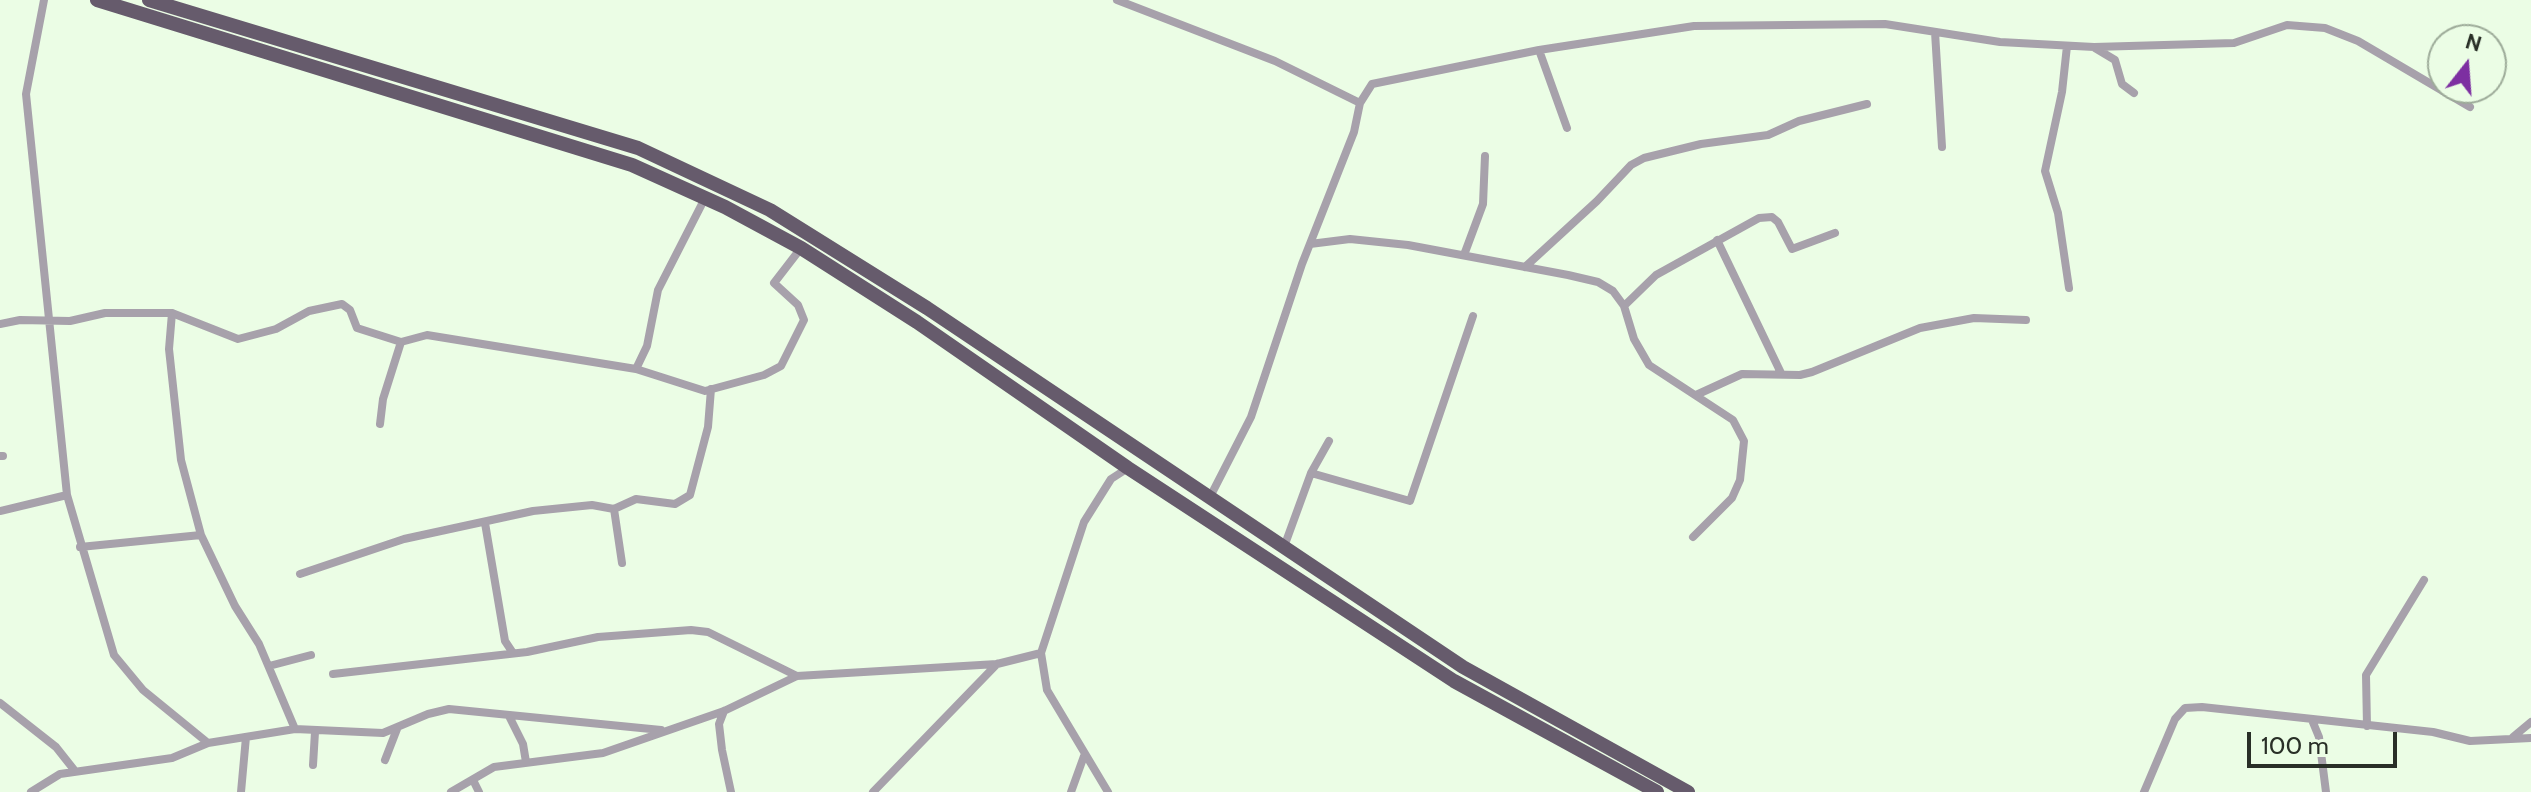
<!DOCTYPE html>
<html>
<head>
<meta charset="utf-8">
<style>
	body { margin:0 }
	#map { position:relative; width:2531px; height:792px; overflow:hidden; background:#ebfde5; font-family:Cabin,sans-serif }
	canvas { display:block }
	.north { position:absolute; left:2427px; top:24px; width:80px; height:80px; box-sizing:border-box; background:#ebfde5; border:2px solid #9dab99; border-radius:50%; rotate:17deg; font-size:22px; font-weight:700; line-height:32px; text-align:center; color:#292f27 }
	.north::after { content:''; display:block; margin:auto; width:28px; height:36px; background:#7d2fa1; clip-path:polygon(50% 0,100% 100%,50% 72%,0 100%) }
	.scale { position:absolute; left:2247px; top:732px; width:150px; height:36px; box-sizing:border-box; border:4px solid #292f27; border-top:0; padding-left:10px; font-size:24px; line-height:28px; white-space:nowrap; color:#292f27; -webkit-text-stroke:6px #ebfde5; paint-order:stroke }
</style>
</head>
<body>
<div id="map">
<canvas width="2531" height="792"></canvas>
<div class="north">N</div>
<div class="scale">100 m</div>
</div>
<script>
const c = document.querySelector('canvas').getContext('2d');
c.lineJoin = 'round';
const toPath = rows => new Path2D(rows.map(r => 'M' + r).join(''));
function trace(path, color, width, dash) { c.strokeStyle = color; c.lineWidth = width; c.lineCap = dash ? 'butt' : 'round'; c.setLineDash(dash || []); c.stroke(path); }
trace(toPath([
	[44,0,26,94,67,495,114,655,143,690,208,743],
	[1117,0,1275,61,1360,103],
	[1935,32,1942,147],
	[2067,46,2062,92,2045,171,2058,213,2069,288],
	[2095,48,2115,60,2122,84,2134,93],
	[1539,50,1567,128],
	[1717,240,1781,373],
	[1310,244,1350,239,1408,245,1568,275,1598,282,1613,291,1624,306,1634,339,1649,365,1733,420,1744,441,1740,480,1732,498,1693,537],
	[1464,255,1483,204,1485,156],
	[1525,267,1597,201,1631,165,1644,158,1701,144,1768,135,1799,121,1867,104],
	[1624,306,1656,275,1759,218,1772,217,1778,222,1792,249,1835,233],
	[172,313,169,349,181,460,201,535,235,606,259,644,295,729],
	[0,324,20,320,70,321,105,313,172,313,238,339,276,329,309,311,342,304,350,310,357,328,401,342],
	[636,369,647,346,658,290,705,198],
	[1696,395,1742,374,1800,375,1812,372,1920,328,1974,318,2026,320],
	[380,424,383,399,401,342,427,335,636,369,705,391,764,375,781,366,804,320,798,305,774,283,801,248],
	[0,456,3,456],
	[1311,473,1410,501,1473,316],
	[1210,497,1251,417,1302,264,1354,132,1360,103,1372,84,1539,50,1694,26,1885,24,2000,42,2094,47,2234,43,2287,25,2325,28,2358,41,2470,107],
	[614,509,636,499,675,504,690,495,708,427,711,389],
	[0,511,67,495],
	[485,523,505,641,513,653],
	[80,547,201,535],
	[1284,547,1311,473,1329,441],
	[300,574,404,539,533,511,592,505,614,509,622,563],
	[1041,653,1047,690,1108,792],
	[269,666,311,655],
	[333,674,527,652,598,637,691,630,708,632,797,676],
	[0,703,56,747,75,771],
	[724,711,719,724,722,750,731,792],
	[509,716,523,744,526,762],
	[2312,720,2319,737,2326,792],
	[2367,726,2366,675,2424,580],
	[2513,737,2531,722],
	[385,760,397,729],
	[313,765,315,732],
	[473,780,479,792],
	[31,792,60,774,172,758,208,743,295,729,383,733,428,714,449,709,661,730],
	[241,792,246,737],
	[451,792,494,767,603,753,724,711,797,676,997,664,1041,653,1084,522,1111,479,1128,468],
	[873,792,997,664],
	[1071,792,1084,756],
	[2144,792,2175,719,2185,708,2202,707,2433,732,2470,741,2531,738]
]), '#a7a1ab', 8);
trace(toPath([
	[97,0,632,165,725,207,801,248,917,322,1128,468,1454,681,1657,792],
	[149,0,638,148,770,210,927,308,1463,667,1688,792]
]), '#665b6c', 14);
</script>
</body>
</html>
